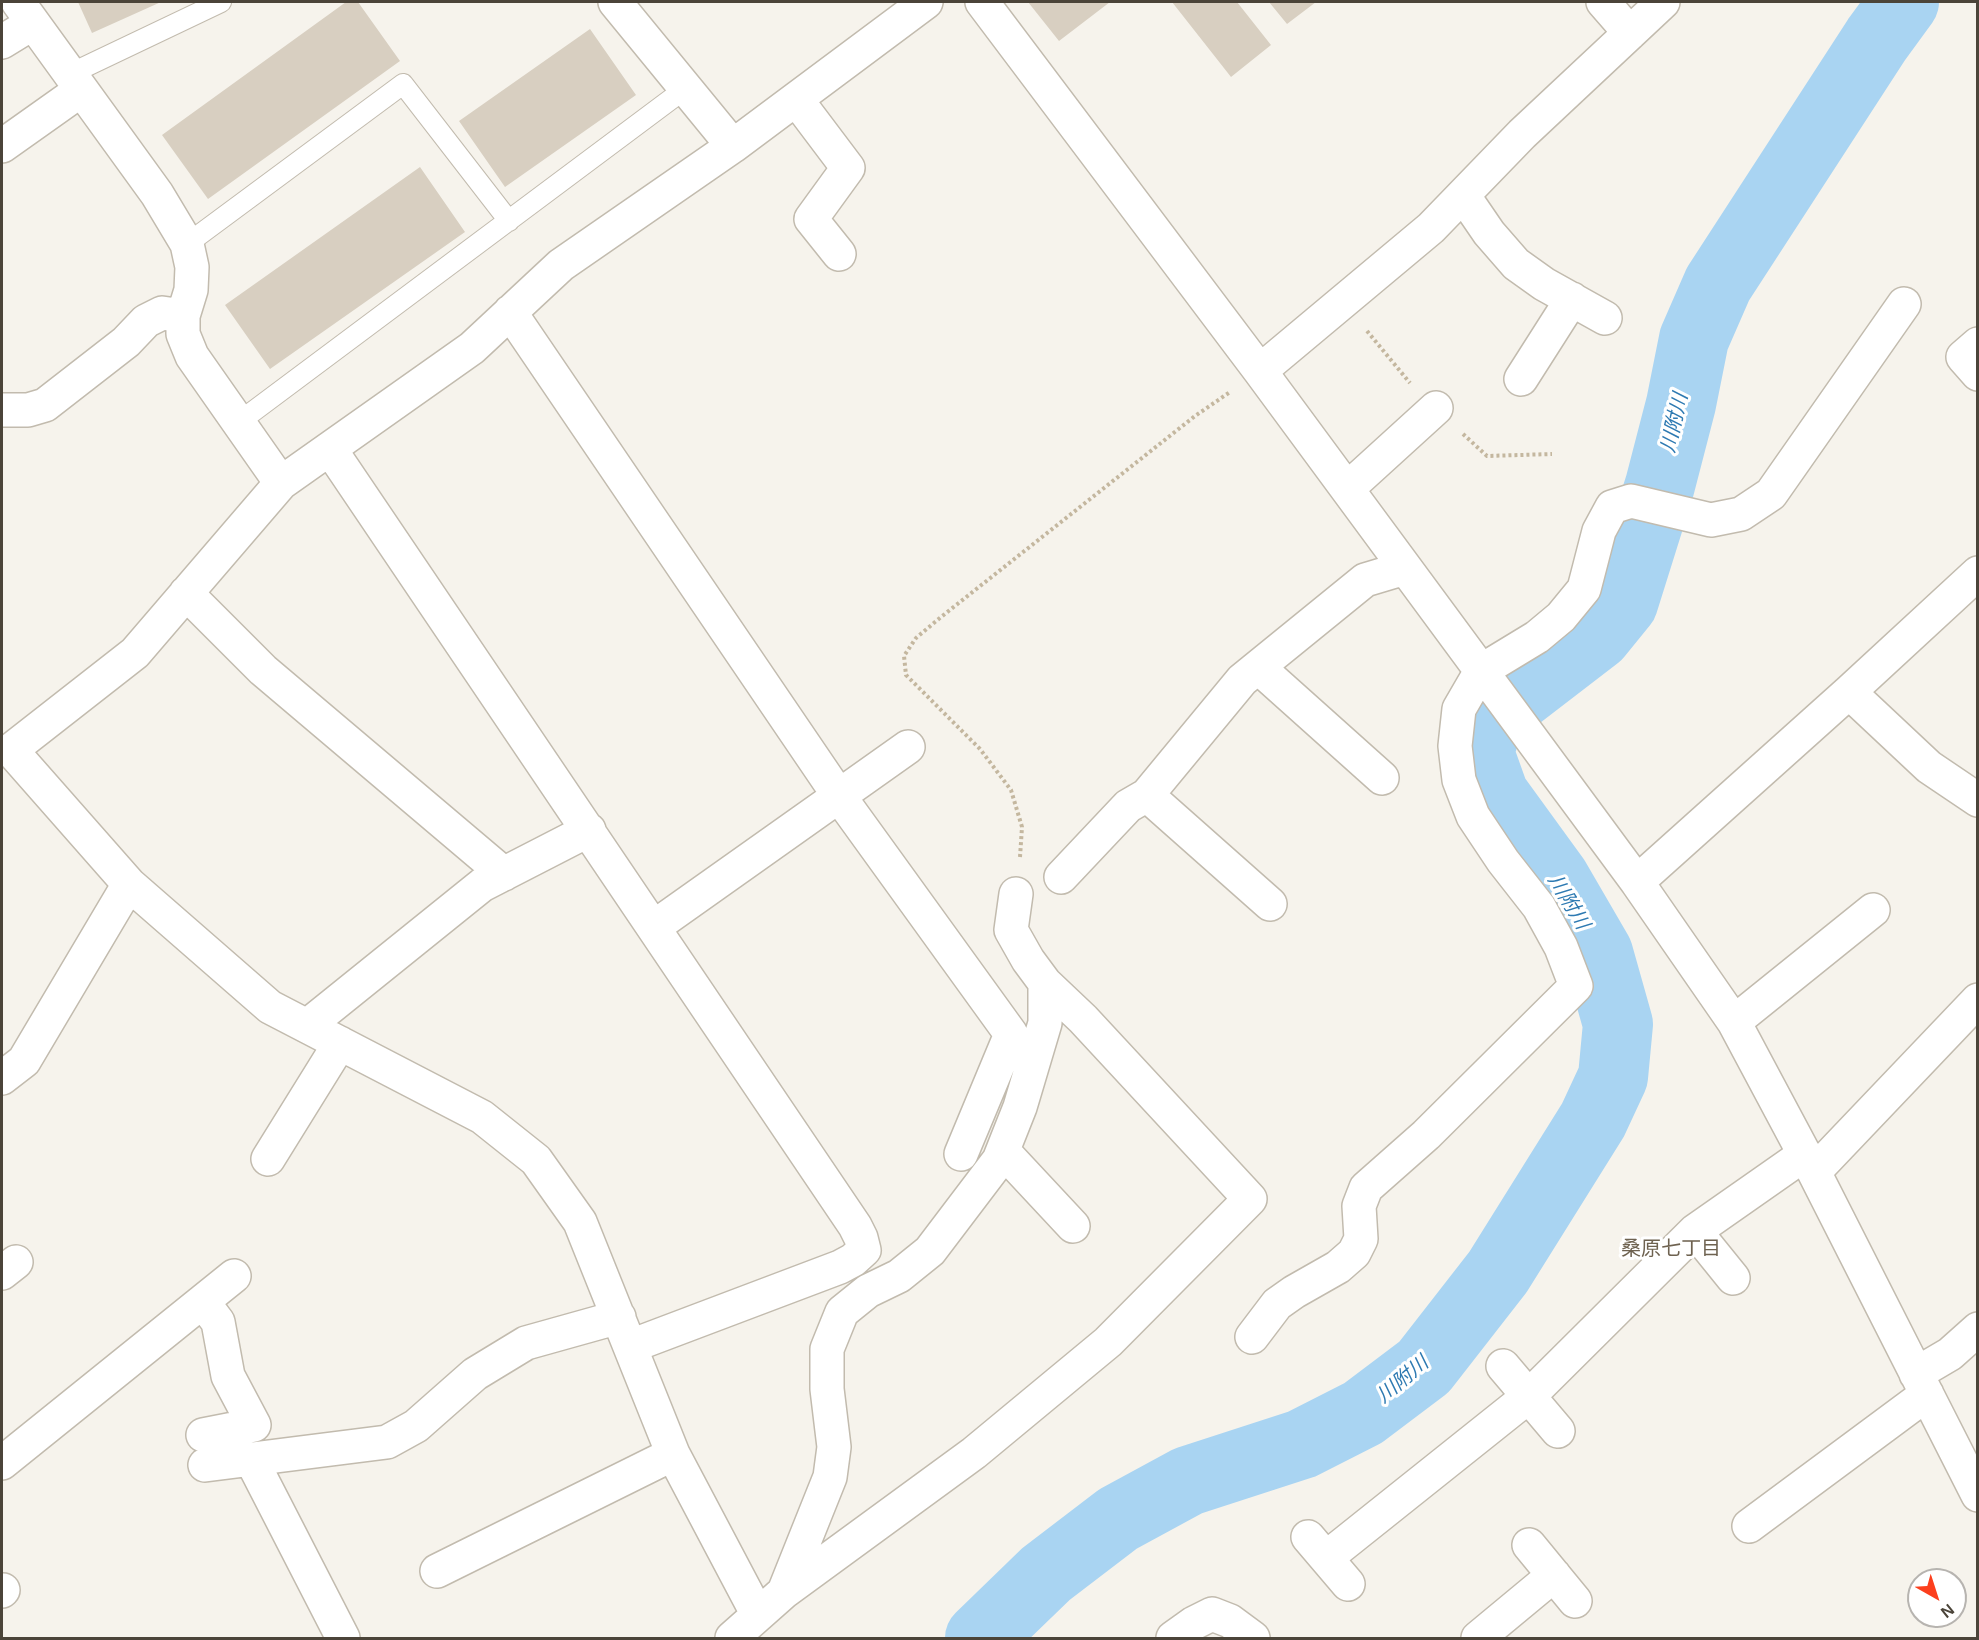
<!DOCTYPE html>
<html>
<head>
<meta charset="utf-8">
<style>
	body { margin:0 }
	#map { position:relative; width:1979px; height:1640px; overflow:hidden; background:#f6f3ec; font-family:Helvetica,sans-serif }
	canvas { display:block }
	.frame { position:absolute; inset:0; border:3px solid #4b4439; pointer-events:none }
	.north { position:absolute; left:1907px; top:1568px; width:60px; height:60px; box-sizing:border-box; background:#fff; border:2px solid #b7b4b0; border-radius:50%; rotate:141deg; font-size:16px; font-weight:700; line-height:24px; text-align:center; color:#4b4439 }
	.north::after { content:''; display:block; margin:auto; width:21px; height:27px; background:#fc3f1d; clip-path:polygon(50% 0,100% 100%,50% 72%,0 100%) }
</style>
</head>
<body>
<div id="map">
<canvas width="1979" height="1640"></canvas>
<div class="frame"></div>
<div class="north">N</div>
</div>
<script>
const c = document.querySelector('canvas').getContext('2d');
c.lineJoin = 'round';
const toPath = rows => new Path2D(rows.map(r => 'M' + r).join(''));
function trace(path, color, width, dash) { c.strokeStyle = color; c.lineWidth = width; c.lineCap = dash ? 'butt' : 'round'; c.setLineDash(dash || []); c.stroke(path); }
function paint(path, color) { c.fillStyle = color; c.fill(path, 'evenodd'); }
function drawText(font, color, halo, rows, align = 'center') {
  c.font = font + ' Helvetica,"Noto Sans JP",sans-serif'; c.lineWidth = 6; c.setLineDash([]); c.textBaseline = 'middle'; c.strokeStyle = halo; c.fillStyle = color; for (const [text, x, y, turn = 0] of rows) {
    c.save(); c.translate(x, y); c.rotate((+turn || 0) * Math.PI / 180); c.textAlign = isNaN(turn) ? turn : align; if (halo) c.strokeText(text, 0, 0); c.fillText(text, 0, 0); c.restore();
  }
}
trace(toPath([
	[980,1638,1046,1574,1118,1519,1188,1481,1302,1444,1363,1413,1424,1367,1498,1272,1593,1120,1613,1077,1618,1024,1598,953,1555,879,1494,795,1479,753,1489,718,1597,635,1623,603,1660,485,1681,404,1694,339,1718,284,1877,39,1904,2]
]), '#a9d4f2', 70);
paint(toPath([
	[78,2,161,2,92,33],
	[346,2,358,2,400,61,208,199,162,135],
	[1028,2,1110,2,1059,41],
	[1172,2,1237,2,1271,45,1231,77],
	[1269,2,1316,2,1287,24],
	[590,29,636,95,505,187,459,121],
	[420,167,465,232,270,369,225,305]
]), '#d8cfc1');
const lane = toPath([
	[70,74,221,2],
	[187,244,403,84,509,221],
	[239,422,686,88]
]);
const street = toPath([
	[18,2,157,194,187,244,192,267,191,290,183,316,183,334,192,356,281,483],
	[615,2,733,146],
	[982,2,1260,371,1637,882,1734,1022,1814,1172,1978,1495],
	[1603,2,1630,33],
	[2,42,33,23],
	[796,99,848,168,811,219,839,254],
	[2,146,81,90],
	[1463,195,1489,233,1516,264,1544,284,1605,318],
	[510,312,839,796,1011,1034,961,1154],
	[1978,344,1963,357,1978,374],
	[1260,371,1431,228,1522,134,1663,2],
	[1521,379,1572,299],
	[2,410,28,410,45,405,126,342,146,321,162,313,183,316],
	[330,449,855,1226,861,1238,864,1250,853,1260,840,1267,631,1346],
	[1347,489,1436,408],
	[186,593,263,670,504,874],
	[1258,667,1382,778],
	[1849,692,1929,767,1978,800],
	[1061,877,1128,806,1147,795],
	[1637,882,1849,692,1978,573],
	[1270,904,1147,795,1242,680,1365,580,1405,568],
	[654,927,908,747],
	[1734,1022,1873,910],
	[307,1026,482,885,589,830],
	[2,1078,24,1061,129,884],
	[1003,1151,1073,1226],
	[268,1159,340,1043],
	[1814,1172,1978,1000],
	[1695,1231,1733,1278],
	[2,1273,16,1262],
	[203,1302,218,1322,228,1376,254,1425,203,1435],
	[1252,1337,1277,1304,1294,1292,1338,1267,1354,1253,1361,1239,1359,1206,1366,1188,1426,1135,1576,986,1561,947,1539,907,1503,861,1473,816,1459,780,1455,746,1459,709,1481,671,1537,637,1561,617,1584,589,1599,531,1612,507,1631,501,1711,520,1741,514,1771,494,1904,304],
	[1503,1366,1558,1431],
	[1916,1374,1950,1354,1978,1329],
	[251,1459,343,1638],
	[2,1463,234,1276],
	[205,1465,387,1442,416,1426,475,1374,526,1343,619,1317],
	[1749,1526,1927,1394],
	[1308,1537,1348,1584],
	[1529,1545,1575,1601],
	[1326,1558,1529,1396,1695,1231,1805,1154],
	[437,1571,673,1454],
	[2,1591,3,1590],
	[784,1592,974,1453,1108,1342,1250,1199,1083,1019,1045,983],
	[758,1615,673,1454,580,1222,536,1160,482,1117,270,1007,129,884,11,750,135,653,281,483,472,348,561,265,733,146,926,2],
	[732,1638,784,1592,830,1477,834,1447,827,1389,827,1349,842,1312,868,1291,899,1276,930,1251,999,1160,1020,1107,1045,1023,1045,983,1028,960,1011,930,1016,894],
	[1173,1638,1194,1623,1212,1614,1230,1621,1253,1638],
	[1478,1638,1554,1575]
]);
trace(lane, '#c2bbae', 22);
trace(street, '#c2bbae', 36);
trace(toPath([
	[1367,331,1410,383],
	[1463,434,1487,456,1552,454],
	[1020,857,1022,827,1011,790,980,749,906,675,904,656,916,638,941,617,1195,416,1230,392]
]), '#c4b79f', 4, [3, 3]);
trace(lane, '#fff', 20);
trace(street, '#fff', 33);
drawText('italic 20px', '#2e7ab2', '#fff', [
	["川附川",1675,423,-77],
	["川附川",1568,902,59],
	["川附川",1403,1380,-40]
]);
drawText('20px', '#6e6250', '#fff', [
	["桑原七丁目",1671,1249]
]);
</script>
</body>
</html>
